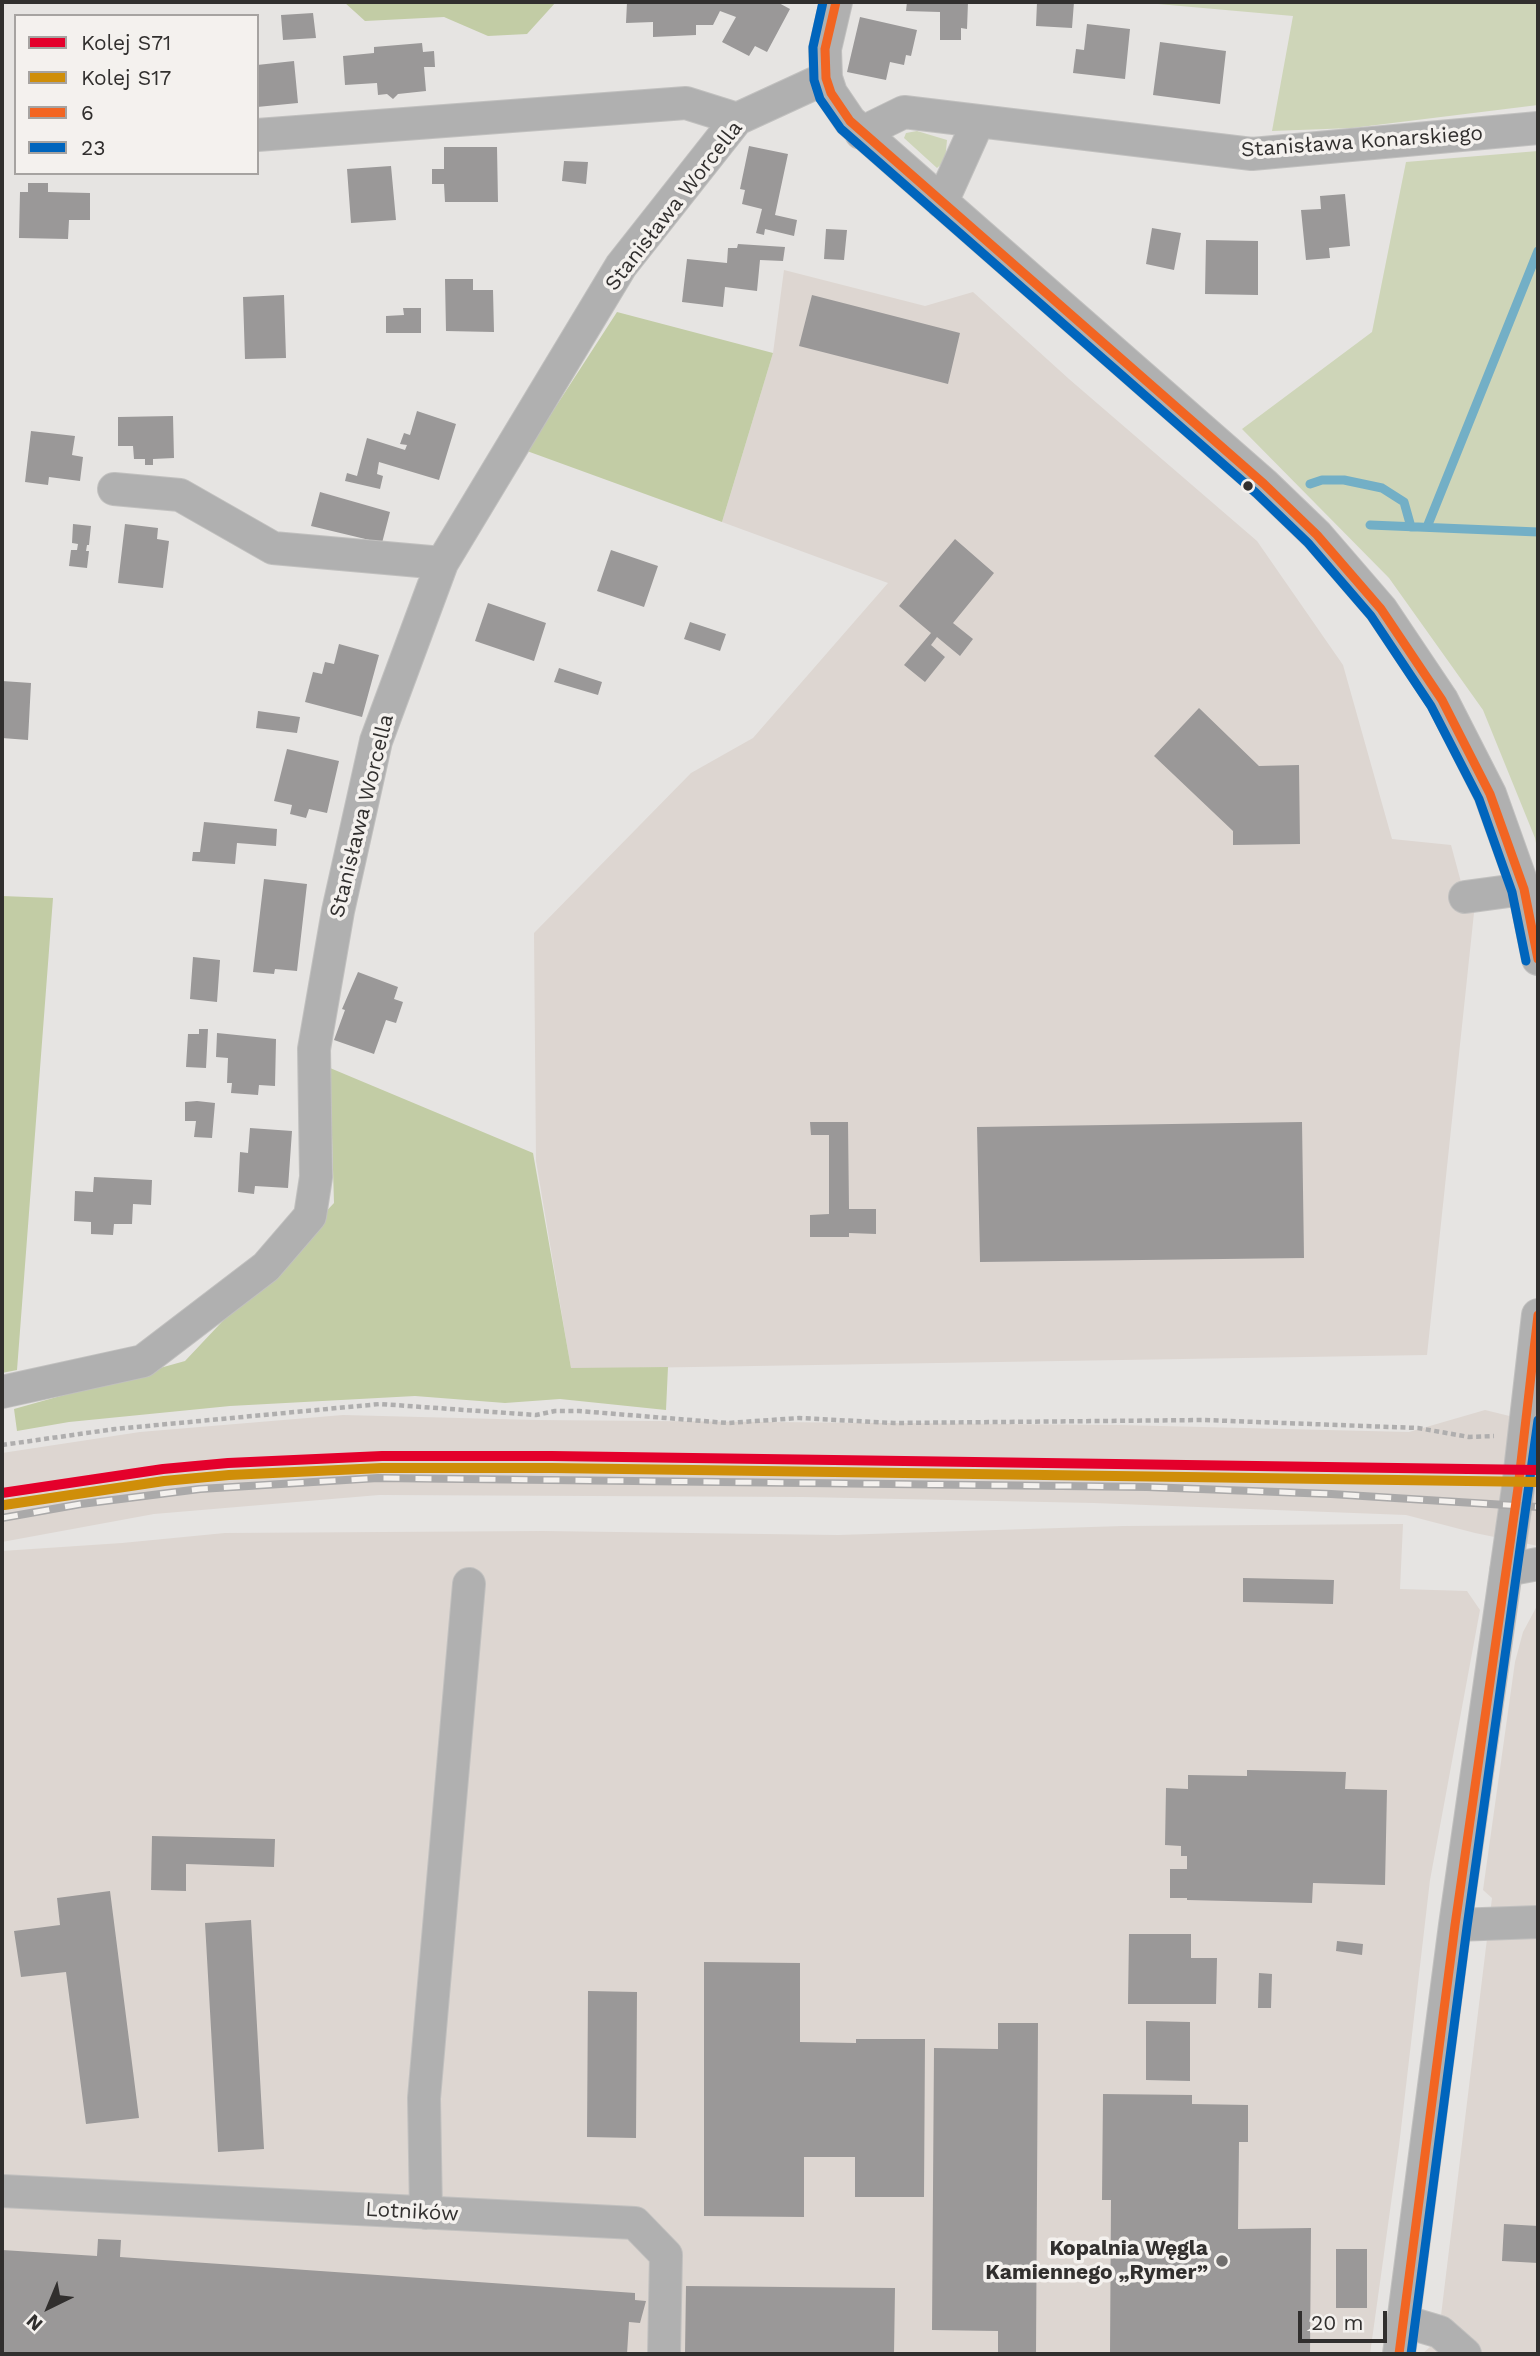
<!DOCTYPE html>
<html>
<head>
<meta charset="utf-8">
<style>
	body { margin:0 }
	#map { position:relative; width:1540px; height:2356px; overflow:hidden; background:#e6e4e2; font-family:"Work Sans",sans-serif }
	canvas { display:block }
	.frame { position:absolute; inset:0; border:4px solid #312f2e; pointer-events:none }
	.legend { position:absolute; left:14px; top:14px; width:245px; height:161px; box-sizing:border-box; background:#f4f1ee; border:2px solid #a6a3a1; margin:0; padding:9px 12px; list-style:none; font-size:21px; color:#312f2e }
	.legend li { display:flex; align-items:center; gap:14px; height:35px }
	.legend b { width:35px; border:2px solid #a6a3a1 }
	.north { position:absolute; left:14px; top:2272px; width:70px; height:70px; -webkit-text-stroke:5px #f4f1ee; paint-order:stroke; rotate:223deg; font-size:19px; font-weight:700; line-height:28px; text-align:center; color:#312f2e }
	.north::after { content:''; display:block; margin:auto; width:24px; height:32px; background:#312f2e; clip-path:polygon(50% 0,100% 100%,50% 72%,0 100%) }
	.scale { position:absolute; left:1298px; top:2311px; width:89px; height:32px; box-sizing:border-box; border:4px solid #312f2e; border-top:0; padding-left:9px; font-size:21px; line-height:24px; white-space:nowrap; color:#312f2e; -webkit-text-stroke:5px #f4f1ee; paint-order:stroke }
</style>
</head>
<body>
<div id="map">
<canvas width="1540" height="2356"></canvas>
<div class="frame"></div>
<ul class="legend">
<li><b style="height:9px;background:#e4002b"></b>Kolej S71</li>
<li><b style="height:9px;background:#cf8e09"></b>Kolej S17</li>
<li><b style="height:9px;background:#f26522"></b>6</li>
<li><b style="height:9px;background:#0065bd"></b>23</li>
</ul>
<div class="north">N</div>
<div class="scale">20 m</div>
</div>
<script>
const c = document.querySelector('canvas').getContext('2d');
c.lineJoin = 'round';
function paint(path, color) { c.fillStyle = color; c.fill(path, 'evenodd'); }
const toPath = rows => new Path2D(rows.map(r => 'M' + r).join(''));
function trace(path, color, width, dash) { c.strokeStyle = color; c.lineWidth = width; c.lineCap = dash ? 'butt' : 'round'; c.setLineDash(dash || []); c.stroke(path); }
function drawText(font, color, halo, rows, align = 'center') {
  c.font = font + ' "Work Sans",sans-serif'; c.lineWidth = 7; c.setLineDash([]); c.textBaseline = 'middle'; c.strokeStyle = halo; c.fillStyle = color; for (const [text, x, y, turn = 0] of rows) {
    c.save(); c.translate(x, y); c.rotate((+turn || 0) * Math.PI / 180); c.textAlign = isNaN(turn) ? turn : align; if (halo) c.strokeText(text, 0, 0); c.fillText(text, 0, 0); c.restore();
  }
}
paint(toPath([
	[784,270,925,306,973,292,1069,379,1257,541,1343,665,1392,839,1451,845,1465,897,1476,894,1427,1355,571,1369,536,1161,534,933,691,773,753,738,888,583,722,522,773,353],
	[1485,1410,1538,1423,1538,1546,1475,1533,1406,1515,1094,1503,803,1497,379,1495,154,1514,2,1542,2,1453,140,1432,343,1415,537,1420,1120,1425,1409,1432],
	[1403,1524,1400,1589,1467,1591,1480,1610,1430,1880,1399,2146,1370,2354,2,2354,2,1551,122,1543,225,1533,543,1531,838,1535,1123,1526],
	[1538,1604,1538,2354,1422,2354,1438,2340,1492,1898,1483,1890,1515,1662,1523,1632]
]), '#ddd6d1');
paint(toPath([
	[1159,2,1538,2,1538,105,1352,128,1272,131,1293,16,1158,4],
	[917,131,947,140,945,161,937,168,904,138,906,133],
	[1538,151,1538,853,1535,838,1483,710,1389,578,1242,429,1372,332,1406,162]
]), '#ced5b8');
paint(toPath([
	[344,2,556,2,527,34,488,36,444,17,365,21],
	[617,312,773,353,722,522,527,451],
	[2,896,53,898,17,1370,2,1373],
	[330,1068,533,1153,571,1368,668,1367,666,1410,560,1399,505,1403,415,1396,230,1406,69,1422,17,1431,14,1409,185,1361,334,1203]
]), '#c2cca5');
trace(toPath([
	[1310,484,1322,480,1344,480,1382,488,1404,502,1411,527],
	[1370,525,1538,532],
	[1427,527,1538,251]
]), '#73afc6', 9);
paint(toPath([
	[627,2,777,2,790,9,767,52,755,46,749,56,722,42,736,17,720,11,713,25,696,25,696,35,653,37,653,22,626,23],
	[907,2,968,2,967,29,961,28,961,40,940,40,940,12,906,11],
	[1037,2,1074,2,1072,28,1036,26],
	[313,13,316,38,283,40,281,15],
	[860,17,917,30,911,56,906,55,904,65,890,62,886,80,847,72],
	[1087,24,1130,29,1125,79,1073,73,1076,49,1084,50],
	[1160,42,1226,51,1220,104,1153,95],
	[422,43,423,52,434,51,435,67,424,67,426,91,398,94,393,99,387,94,378,95,377,83,345,85,343,56,374,53,374,47],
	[294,61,298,103,257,107,257,65],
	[749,146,788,154,775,215,797,220,794,236,765,229,764,235,756,233,762,209,742,204,745,190,740,189],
	[444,147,497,147,498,202,445,202,444,184,432,184,432,169,444,169],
	[564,161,588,162,586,184,562,181],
	[391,166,396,220,351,223,347,169],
	[28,183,48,183,48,192,90,193,90,220,69,220,68,239,19,238,20,192,28,192],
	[1345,194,1350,246,1329,248,1330,258,1306,260,1301,210,1321,209,1320,196],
	[1152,228,1181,233,1174,270,1146,264],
	[826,229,847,230,844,260,824,259],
	[1206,240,1258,241,1258,295,1205,294],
	[738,244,785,247,783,261,760,260,757,291,725,287,723,307,682,302,687,259,727,263,728,248,737,248],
	[445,279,473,279,473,290,493,290,494,332,446,331],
	[284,295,286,358,245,359,243,297],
	[812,295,960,333,948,384,799,346],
	[403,308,421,308,421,333,386,333,386,316,404,315],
	[417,411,456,424,439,480,379,462,377,474,383,476,380,489,345,481,347,473,357,476,367,438,405,450,407,445,400,444,404,433,410,435],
	[173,416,174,458,153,459,153,465,145,465,145,459,134,459,133,446,118,446,118,417],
	[31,431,75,436,72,455,83,457,80,481,49,477,48,485,25,482],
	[320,492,390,512,382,543,311,526],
	[73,524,91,526,89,545,87,545,86,551,89,551,87,568,69,566,71,550,77,550,78,544,72,543],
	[125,524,158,528,157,539,169,541,163,588,118,583],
	[955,539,994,573,953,623,973,639,960,656,937,637,931,645,945,657,925,682,904,665,931,633,899,606],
	[611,550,658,566,644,607,597,591],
	[488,603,546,623,534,661,475,641],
	[690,622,726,634,720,651,684,639],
	[339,644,379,655,362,717,305,702,313,672,322,674,325,662,334,664],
	[559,668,602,682,598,695,554,682],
	[2,681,31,683,28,740,2,738],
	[1199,708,1259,766,1299,765,1300,844,1233,845,1233,831,1154,756],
	[258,711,300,717,297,733,256,728],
	[287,749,339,761,327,813,309,809,306,818,290,814,292,805,274,801],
	[204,822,277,829,276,846,237,843,235,864,192,861,193,852,200,852],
	[264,879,307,884,297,971,275,969,274,974,253,972],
	[193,957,220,960,217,1002,190,999],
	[358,972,398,987,394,999,403,1002,396,1023,386,1020,374,1054,334,1040,345,1010,342,1009],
	[199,1029,208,1029,206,1068,186,1067,188,1034,199,1034],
	[217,1033,276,1039,275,1086,259,1085,258,1095,231,1093,232,1083,227,1083,228,1058,216,1057],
	[197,1101,215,1103,212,1138,194,1137,196,1121,185,1121,185,1102],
	[810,1122,848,1122,849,1209,876,1209,876,1234,849,1233,849,1237,810,1237,810,1215,829,1214,829,1135,811,1135],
	[1302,1122,1304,1258,980,1262,977,1127],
	[250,1128,292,1131,288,1188,255,1186,254,1194,238,1192,240,1152,248,1153],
	[94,1177,152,1180,151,1205,133,1204,132,1224,114,1224,113,1235,91,1234,91,1222,74,1221,75,1191,93,1192],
	[1243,1578,1334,1580,1333,1604,1243,1602],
	[1247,1770,1346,1772,1345,1789,1387,1790,1385,1885,1313,1883,1312,1903,1187,1900,1187,1898,1170,1898,1170,1869,1187,1869,1187,1856,1181,1856,1181,1846,1165,1845,1166,1788,1188,1789,1188,1775,1247,1776],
	[152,1836,275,1839,274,1867,186,1864,186,1891,151,1890],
	[110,1891,139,2118,86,2124,66,1972,21,1977,14,1931,60,1925,57,1898],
	[251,1920,264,2149,218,2152,205,1923],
	[1129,1934,1191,1934,1191,1958,1217,1958,1216,2004,1128,2004],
	[1337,1941,1363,1944,1362,1955,1336,1951],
	[704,1962,800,1963,800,2042,856,2043,856,2039,925,2039,924,2197,855,2197,855,2157,804,2157,804,2217,704,2216],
	[1259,1973,1272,1974,1271,2008,1258,2008],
	[588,1991,637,1992,636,2138,587,2137],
	[1146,2021,1190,2022,1190,2081,1146,2080],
	[998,2023,1038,2023,1036,2354,998,2354,998,2331,932,2330,934,2048,998,2049],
	[1103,2094,1192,2095,1192,2104,1248,2105,1248,2142,1239,2142,1238,2229,1311,2228,1310,2354,1110,2354,1111,2200,1102,2200],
	[1504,2224,1538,2226,1538,2263,1502,2261],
	[98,2239,121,2240,120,2257,635,2293,635,2300,646,2301,640,2323,629,2322,627,2354,2,2354,2,2250,97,2256],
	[1336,2249,1367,2249,1367,2308,1336,2308],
	[686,2286,895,2288,894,2354,685,2354]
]), '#9a9898');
const minor = toPath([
	[836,2,825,49,826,78,831,93,850,121,1264,484,1317,535,1381,609,1442,700,1490,794,1524,889,1538,959],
	[861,133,904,112,1252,154,1538,128],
	[257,135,686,103,737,119],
	[942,202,978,122],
	[114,489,180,495,273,548,442,563],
	[1465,897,1524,889],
	[2,1392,143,1361,266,1267,310,1216,316,1177,314,1049,338,911,376,741,442,563,621,266,737,119,826,78],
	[1506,1570,1538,1564],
	[1455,1925,1538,1922],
	[2,2191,635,2223,666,2255,664,2354],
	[426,2213,424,2098,469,1584],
	[1403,2321,1440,2332,1465,2354],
	[1399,2354,1455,1925,1518,1488,1538,1315]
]);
trace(minor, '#c1c0bf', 34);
trace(toPath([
	[2,1445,115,1429,380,1404,536,1415,555,1411,579,1411,728,1423,799,1418,894,1423,1204,1420,1418,1428,1469,1437,1494,1436]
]), '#afaeae', 4.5, [5, 3.5]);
trace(minor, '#b0b0b0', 32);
const rail = toPath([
	[2,1518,81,1504,200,1489,378,1478,1147,1487,1331,1494,1538,1507]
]);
trace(rail, '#aaa9a9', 8);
trace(rail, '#f4f1ee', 5, [16]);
trace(toPath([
	[836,2,825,49,826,78,831,93,850,121,1264,484,1317,535,1381,609,1442,700,1490,794,1524,889,1538,959],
	[1399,2354,1455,1925,1518,1488,1538,1315]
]), '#f26522', 9);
trace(toPath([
	[823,2,813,47,814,80,820,99,841,129,1256,493,1308,543,1371,616,1431,706,1479,799,1512,892,1526,961],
	[1411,2354,1467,1927,1538,1420]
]), '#0065bd', 9);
trace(toPath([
	[2,1493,163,1469,228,1463,382,1456,552,1456,1538,1470]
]), '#e4002b', 10);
trace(toPath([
	[4,1505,164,1481,229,1475,382,1468,552,1468,1538,1482]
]), '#cf8e09', 10);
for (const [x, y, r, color] of [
	[1248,486,6,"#312f2e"],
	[1222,2261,7,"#706e6d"]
]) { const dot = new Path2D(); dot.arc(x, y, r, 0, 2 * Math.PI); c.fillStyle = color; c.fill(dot); trace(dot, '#f4f1ee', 2.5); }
drawText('21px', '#312f2e', '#f4f1ee', [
	["Stanisława Konarskiego",1362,142,-4],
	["Stanisława Worcella",674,206,-52],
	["Stanisława Worcella",362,816,-76],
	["Lotników",412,2212,3]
]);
drawText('bold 21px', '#312f2e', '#f4f1ee', [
	["Kopalnia Węgla",1208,2249],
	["Kamiennego „Rymer”",1208,2273]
], 'right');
</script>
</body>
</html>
